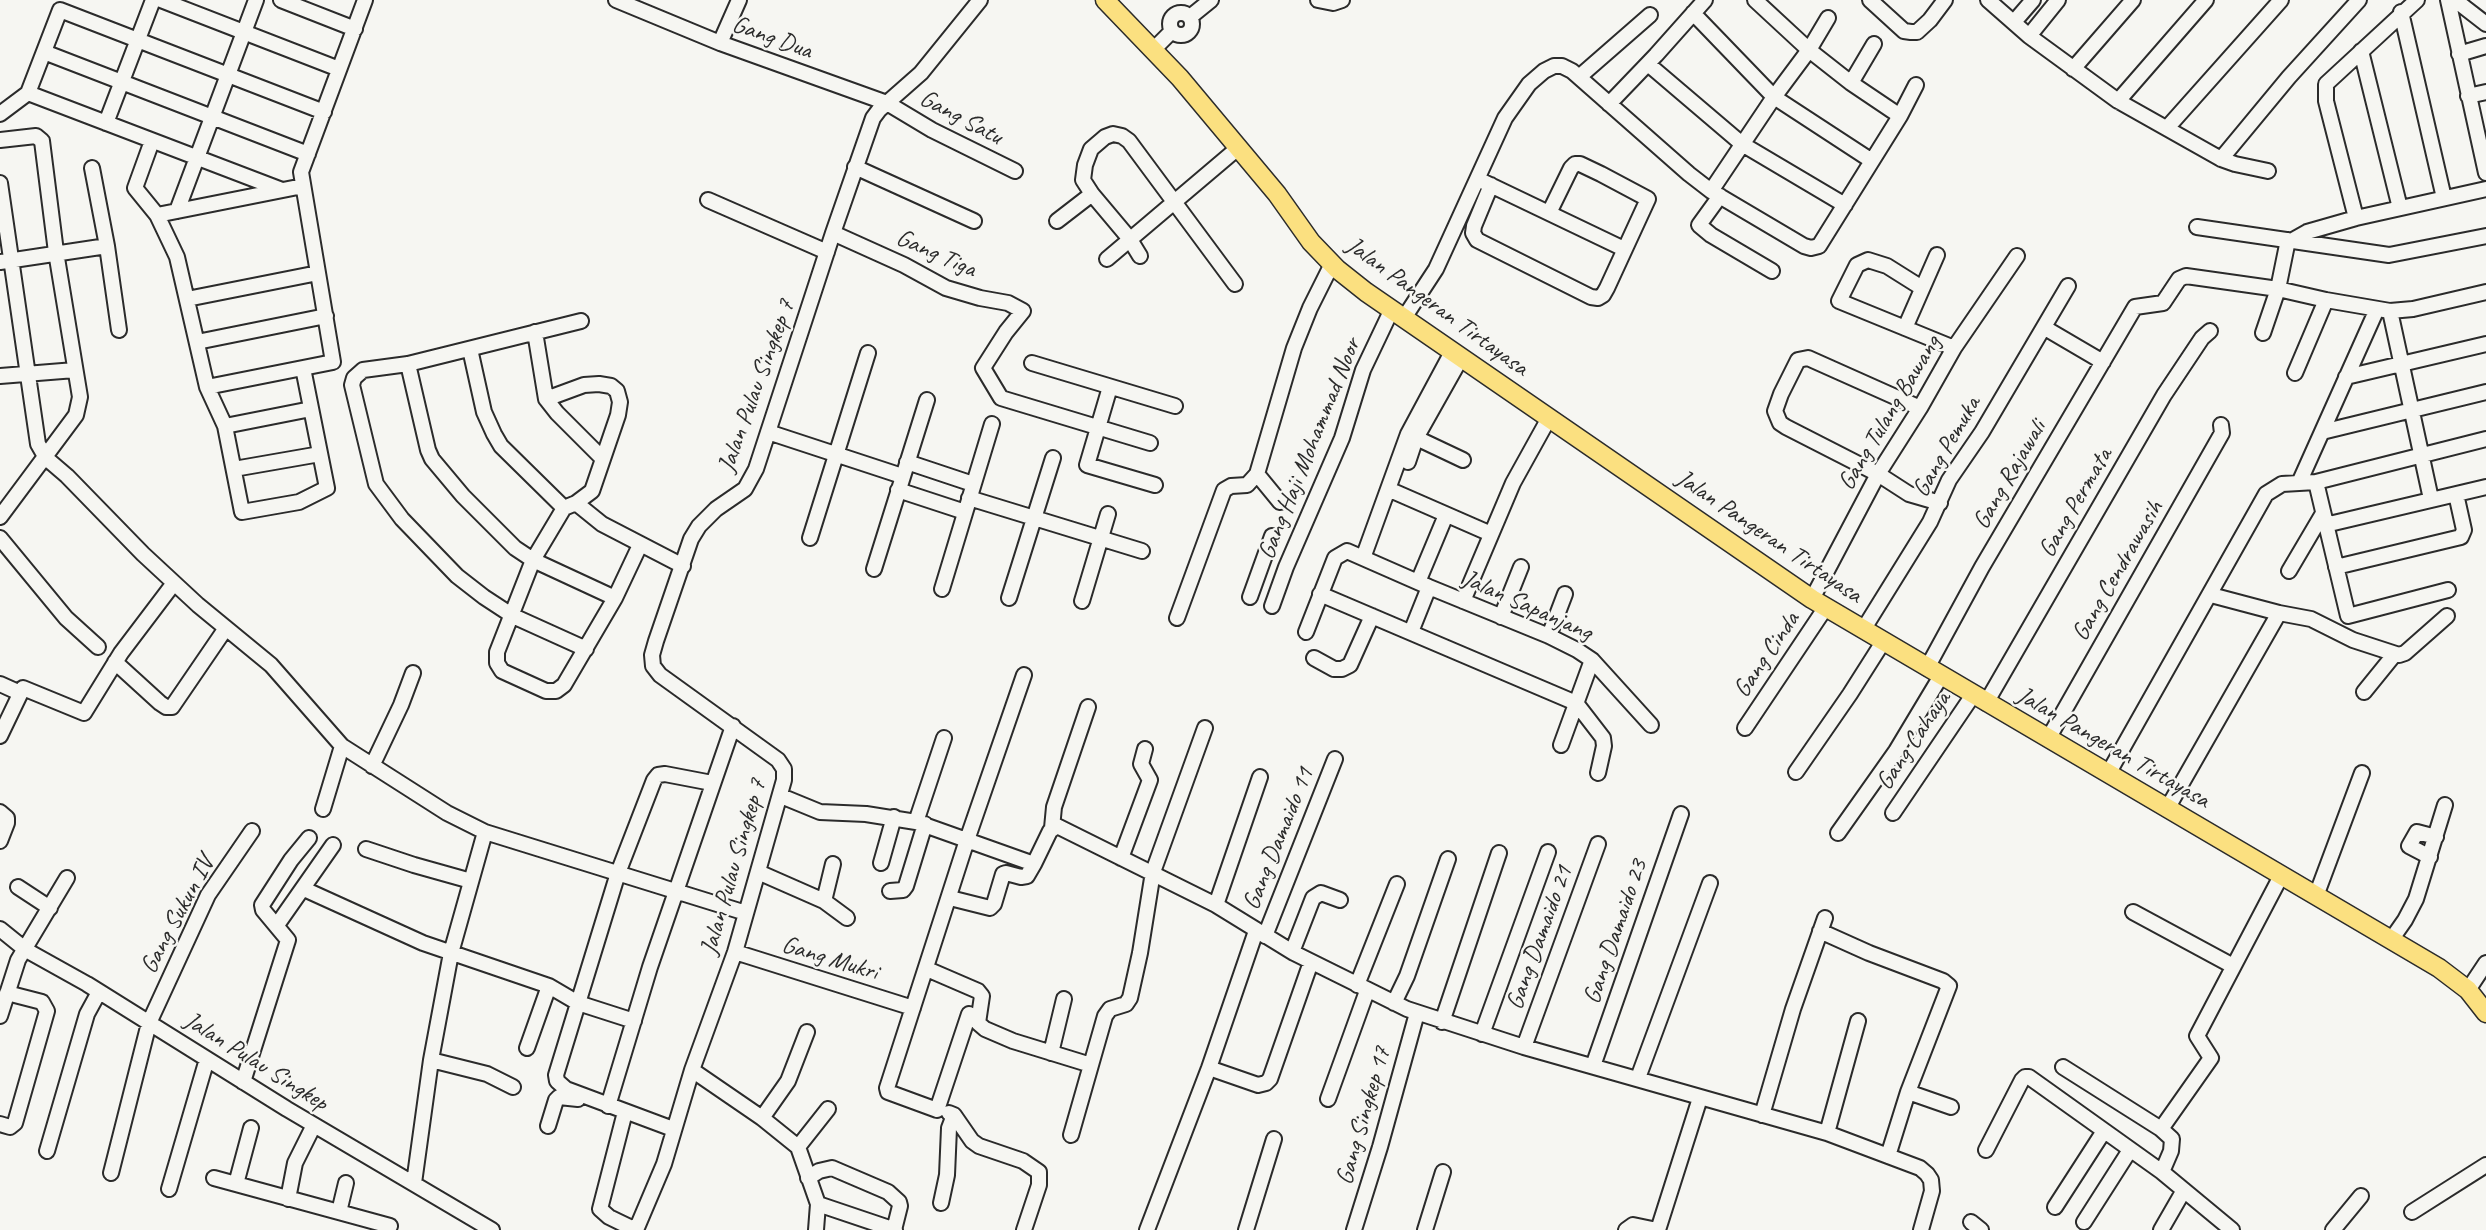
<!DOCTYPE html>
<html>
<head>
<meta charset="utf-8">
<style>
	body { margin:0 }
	canvas { display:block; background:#f6f6f2 }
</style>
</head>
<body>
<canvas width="2486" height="1230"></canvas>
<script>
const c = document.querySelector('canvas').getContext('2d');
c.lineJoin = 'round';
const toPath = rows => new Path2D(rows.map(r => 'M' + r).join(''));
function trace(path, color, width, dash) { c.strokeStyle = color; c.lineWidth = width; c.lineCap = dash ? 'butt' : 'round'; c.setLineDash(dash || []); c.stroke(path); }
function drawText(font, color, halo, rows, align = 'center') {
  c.font = font + ' Caveat,sans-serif'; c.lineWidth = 5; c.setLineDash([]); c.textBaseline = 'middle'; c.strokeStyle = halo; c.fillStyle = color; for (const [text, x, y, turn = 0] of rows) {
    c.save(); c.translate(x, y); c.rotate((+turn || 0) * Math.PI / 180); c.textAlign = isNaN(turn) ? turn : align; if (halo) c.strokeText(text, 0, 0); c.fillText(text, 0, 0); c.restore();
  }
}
const minor = toPath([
	[161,0,339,69],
	[281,0,355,29],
	[616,0,720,43,887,103,932,130,1015,171],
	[1318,0,1333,3,1342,0],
	[1755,0,1809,50,1851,83,1900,116],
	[1870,0,1904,31,1911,32,1917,32,1930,20,1945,0],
	[1988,0,2029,36,2118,101,2221,159,2235,164,2268,171],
	[2448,0,2486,173],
	[2455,0,2486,24],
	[2401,12,2444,198],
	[1693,13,1774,97,1872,161],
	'1170 24a11 11 0 1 1 22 0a11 11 0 1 1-22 0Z',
	[1190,17,1211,0],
	[2014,22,2033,0],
	[2029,36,2058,0],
	[720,43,739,0],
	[1154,49,1172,31],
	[2361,51,2400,208],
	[44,52,308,154],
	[2459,54,2486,46],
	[1648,64,1742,144,1845,205],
	[2073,69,2133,0],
	[1579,77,1650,15],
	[1851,83,1874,44],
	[2468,96,2486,92],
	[2118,101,2206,0],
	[1609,104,1656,55,1705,0],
	[0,114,28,93],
	[106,123,153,0],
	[2167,128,2281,0],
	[0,140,36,136,42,141,56,252,80,397,76,415,0,517],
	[152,141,135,188,157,215,177,257,207,387,225,426,242,512,299,502,327,488,303,368],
	[2221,159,2289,77,2359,0],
	[855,167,974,221],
	[1484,182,1624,249],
	[0,183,38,444,46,458,67,476,143,554,198,605,271,665,342,746,447,813,485,832,746,913],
	[1491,185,1474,226,1473,233,1477,240,1591,297,1598,298,1603,295,1607,288,1648,199,1601,174,1580,164,1575,164,1571,168,1549,213],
	[282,190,28,93,60,10,324,112],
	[1711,191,1774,97,1809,50,1828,18],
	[1720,196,1699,225,1711,235,1772,271],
	[708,200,827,252],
	[177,211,256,0],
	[157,215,303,186],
	[2356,218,2326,101,2326,84,2417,0],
	[1057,221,1092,194],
	[2197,227,2389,255,2486,236],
	[833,233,904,265,946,288,980,298,1008,303,1023,311,1006,332,983,368,1001,398,1150,443],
	[2291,241,2307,232,2356,218,2486,189],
	[107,246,119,330],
	[1140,256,1129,238,1092,194,1083,180,1085,165,1091,149,1105,137,1113,134,1122,136,1129,141,1235,284],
	[1107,259,1238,148],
	[0,262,107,246,92,168],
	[1922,288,1887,266,1868,260,1857,265,1839,301,1954,348],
	[187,299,318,273],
	[2390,311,2431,499],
	[1404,318,1436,269,1505,118,1529,84,1544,71,1554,66,1562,66,1572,71,1689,174,1711,191,1804,246,1811,248,1819,246,1900,116,1916,85],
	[581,321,408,364,363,370,354,378,352,385,376,484,402,519,457,576,484,597,513,616,586,649],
	[1905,328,1937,255],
	[2045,328,2103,362],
	[535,332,546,399,557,413,603,459],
	[2263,333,2278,289,2288,240],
	[197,342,326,316],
	[470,349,484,412,494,434,501,446,564,508],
	[1032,363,1175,406],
	[408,364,428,450,432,459,463,496,515,548,533,560,615,598],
	[2295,373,2326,300],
	[0,376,75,370],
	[2346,377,2486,344],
	[207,387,333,362,301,172,365,0],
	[1110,387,1087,465,1155,485],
	[546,399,584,385,599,384,611,386,617,391,620,402,618,415,592,491,576,503,564,508,533,560,497,652,497,663,502,671,546,691,556,691,564,685,615,598,640,545],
	[1920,408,1808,358,1798,360,1781,394,1775,411,1780,423,1786,427,1878,474,1909,494,1940,503],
	[225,426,311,409],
	[768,432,902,476],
	[2322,432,2486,392],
	[1408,434,1463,460],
	[907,462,973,484],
	[1408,462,1416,438,1461,358],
	[234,469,320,454],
	[1257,474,1280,502],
	[2316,482,2348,616,2448,590],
	[2299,483,2377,309],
	[1388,489,1491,534],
	[898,490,965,512],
	[969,498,1142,551],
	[576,503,602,524,683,566],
	[2325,525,2486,487],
	[0,538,66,618,98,647],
	[810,538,868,353],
	[1363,558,1408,434,1452,352],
	[2336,567,2461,537,2464,530,2456,494],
	[874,569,927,400],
	[2289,571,2322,515],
	[1418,582,1446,515],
	[942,589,992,424],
	[1320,594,1576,703,1603,738,1604,746,1598,773],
	[2211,595,2279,613,2311,619,2353,640,2399,655,2405,653,2447,616],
	[1250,597,1272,536],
	[1009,598,1053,458],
	[1812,599,1878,474,1920,408,1954,348,2017,256],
	[1082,601,1108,514],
	[1463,601,1513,483,1549,418],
	[1272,606,1286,567,1342,438,1363,370,1392,309],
	[1501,617,1521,567],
	[1177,618,1224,490,1231,486,1247,485,1257,474,1294,348,1310,308,1332,264],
	[1863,630,1930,522,1949,480,1982,432,2068,286],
	[1306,632,1335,558,1347,551,1429,587,1549,636,1577,650,1592,660,1651,725],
	[1411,632,1429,587],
	[1549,636,1565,594],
	[1314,658,1334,669,1342,669,1350,665,1372,616],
	[115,662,160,703,166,707,172,707,226,628],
	[1927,668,1982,567,2135,307,2163,303,2179,279,2186,276,2278,289,2326,300,2390,311,2413,309,2486,292],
	[0,684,20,693],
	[2364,692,2394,655],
	[1986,703,2164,395,2202,338,2210,331],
	[1745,728,1826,607],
	[0,736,23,688,84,713,121,653,174,583],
	[2048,739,2222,433,2221,425],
	[1561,745,1592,660],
	[372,766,401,705,413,673],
	[1796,772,1850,694,1883,642],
	[2108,774,2266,494,2282,484,2316,482,2486,439],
	[781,796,820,812,866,814,916,822,1034,864,1050,831,1057,826,1216,905,1294,953,1407,1009,1524,1047,1827,1133,1920,1168,1927,1174,1931,1180,1932,1191,1921,1230],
	[323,809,342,746],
	[2167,809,2279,613],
	[0,812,7,818,7,823,0,841],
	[1893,813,1973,695],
	[916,822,944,738],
	[1052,828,1054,807,1088,707],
	[1838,833,1896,751,1941,676],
	[366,849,414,865,471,881],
	[2430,857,2409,846,2417,832,2436,837],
	[1121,858,1150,780,1141,764,1145,749],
	[881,863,894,817],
	[758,872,824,901,847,918],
	[18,887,50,908],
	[304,889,423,943,549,986,578,1003,634,1021],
	[890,891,903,890,906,886,925,824],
	[2316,896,2362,773],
	[950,898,990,908,994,904,1003,874,1006,873,1021,877,1027,876,1034,864],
	[824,901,833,864],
	[1216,905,1260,777],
	[2133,912,2233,966],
	[277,925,333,845],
	[0,929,26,950,87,984,287,1109,492,1230],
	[1820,931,1869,953,1943,981,1949,986,1908,1092,1888,1156],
	[1265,936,1335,759],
	[2391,940,2405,920,2416,899,2445,805],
	[735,952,913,1008],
	[1292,952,1313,898,1321,893,1340,900],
	[927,969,978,991,982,996,978,1023,985,1029,1013,1041,1091,1065],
	[1357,985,1397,884],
	[2468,990,2486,963],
	[1394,1003,1407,976,1448,859],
	[969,1014,937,1110,888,1092,887,1088,967,840,1024,675],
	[0,1016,18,960,67,878],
	[1442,1022,1499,853],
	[1482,1034,1548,852],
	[1524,1047,1598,844],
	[527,1048,549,986],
	[1051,1053,1064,999],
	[431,1060,487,1074,513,1087],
	[1593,1066,1681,814],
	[2063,1067,2161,1129,2172,1139,2171,1151,2162,1172],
	[1209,1068,1258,1085,1266,1083,1270,1079,1311,962],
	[692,1070,762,1118,798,1147,818,1204,816,1230],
	[1638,1078,1710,883],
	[243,1082,288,940,263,910,262,905,291,860,309,838],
	[1908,1092,1951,1107],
	[1328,1099,1367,991],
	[608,1106,650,967,733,726],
	[625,1112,600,1209,609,1217,636,1230],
	[954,1115,972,1141,979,1146,1023,1161,1039,1172,1039,1185,1024,1230],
	[1762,1115,1793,1009,1825,918],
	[762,1118,788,1081,807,1032],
	[0,1124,10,1127,15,1123,47,1011,42,1002,7,993],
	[548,1126,556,1100,559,1097,578,1099],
	[673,1129,566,1089,557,1081,556,1075,618,873,654,780,658,775,665,774,712,783],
	[2161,1129,2211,1058,2197,1036,2281,876],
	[1827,1133,1858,1021],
	[1071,1135,1105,1016,1110,1009,1126,1004,1130,998,1140,953,1153,872,1205,728],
	[798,1147,828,1109],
	[1986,1150,2022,1080,2025,1077,2029,1077,2162,1172,2232,1230],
	[47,1151,87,1014,99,992],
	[111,1173,149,1023,208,895,252,831],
	[214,1178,390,1226],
	[808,1178,819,1171,832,1168,888,1192,899,1202,900,1206,894,1230],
	[414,1183,431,1060,451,953,485,832],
	[236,1184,251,1128],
	[169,1189,207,1059],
	[288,1199,295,1163,314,1125],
	[941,1203,947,1175,949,1128,954,1115,949,1113],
	[818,1204,895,1230],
	[2055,1207,2104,1131],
	[339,1212,346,1183],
	[2412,1212,2486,1165],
	[1971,1222,1981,1230],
	[2084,1222,2130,1150],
	[636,1230,664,1164,692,1070,735,952,784,780,784,769,778,760,660,675,653,666,652,655,656,641,691,539,699,526,716,509,745,489,756,469,833,233,873,118,879,110,921,73,980,0],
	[1147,1230,1209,1068,1256,931],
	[1246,1230,1274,1139],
	[1354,1230,1380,1147,1417,1013],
	[1425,1230,1443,1172],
	[1626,1230,1633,1225,1657,1230],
	[1658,1230,1700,1098],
	[2161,1230,2184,1190],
	[2333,1230,2361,1196]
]);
const major = toPath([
	[1105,0,1180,78,1277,194,1311,242,1337,269,1366,292,1812,599,2439,968,2468,990,2486,1013]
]);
trace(minor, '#2b2b2b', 18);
trace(major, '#2b2b2b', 21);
trace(minor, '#f6f6f2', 14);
trace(major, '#fbe080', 18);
drawText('25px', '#2b2b2b', '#f6f6f2', [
	["Gang Dua",772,38,20],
	["Gang Satu",961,118,28],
	["Gang Tiga",936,254,24],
	["Jalan Pangeran Tirtayasa",1437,307,36],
	["Jalan Pulau Singkep 7",757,386,-70],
	["Gang Tulang Bawang",1890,413,-59],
	["Gang Pemuka",1947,447,-60],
	["Gang Haji Mohammad Noor",1310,449,-68],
	["Gang Rajawali",2010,475,-60],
	["Gang Permata",2076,503,-60],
	["Jalan Pangeran Tirtayasa",1769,537,34],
	["Gang Cendrawasih",2118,571,-60],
	["Jalan Sapanjang",1527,606,24],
	["Gang Cinda",1767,655,-56],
	["Gang Cahaya",1914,741,-56],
	["Jalan Pangeran Tirtayasa",2113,748,30],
	["Gang Damaido 11",1279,839,-68],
	["Jalan Pulau Singkep 7",734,867,-74],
	["Gang Sukun IV",178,915,-62],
	["Gang Damaido 23",1616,932,-71],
	["Gang Damaido 21",1540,938,-70],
	["Gang Mukri",830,959,17],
	["Jalan Pulau Singkep",256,1062,32],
	["Gang Singkep 17",1364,1116,-74]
]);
</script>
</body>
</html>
